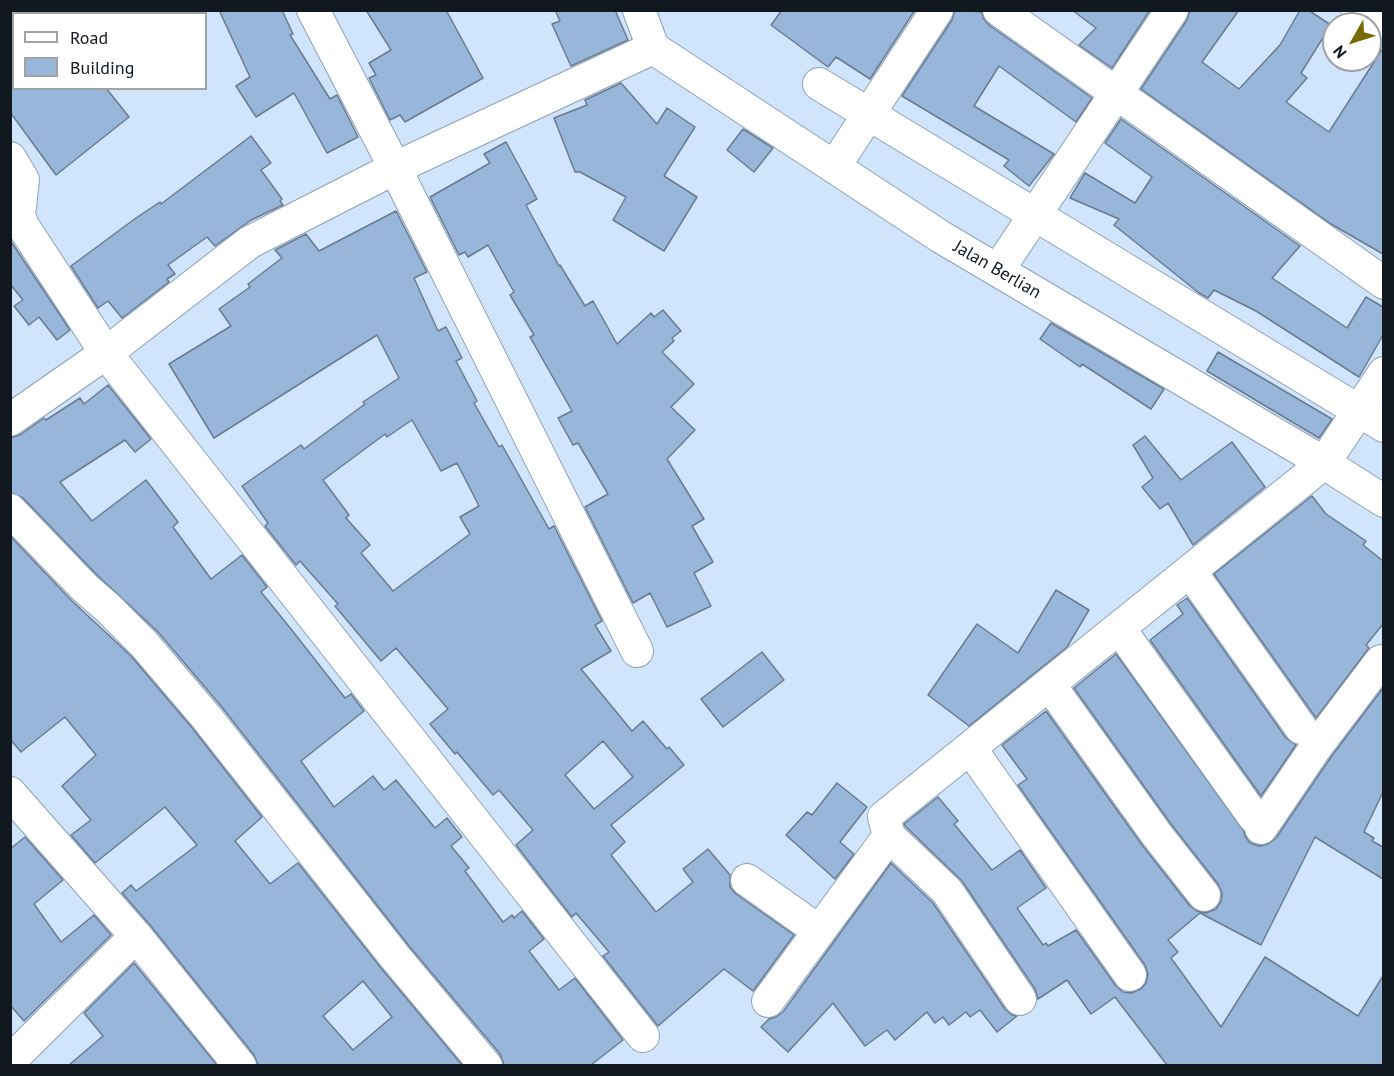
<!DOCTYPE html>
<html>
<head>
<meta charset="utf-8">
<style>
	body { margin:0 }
	#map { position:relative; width:1394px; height:1076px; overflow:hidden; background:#d0e4fc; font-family:"PT Sans",sans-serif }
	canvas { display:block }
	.frame { position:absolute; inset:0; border:12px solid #111820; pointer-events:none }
	.legend { position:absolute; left:12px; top:12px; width:195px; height:78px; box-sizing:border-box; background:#fff; border:2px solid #a0a3a6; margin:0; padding:8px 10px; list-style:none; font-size:18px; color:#111820 }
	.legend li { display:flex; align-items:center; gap:12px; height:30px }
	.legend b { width:30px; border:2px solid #a0a3a6 }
	.north { position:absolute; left:1322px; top:12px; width:60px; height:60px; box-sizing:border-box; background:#fff; border:2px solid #a0a3a6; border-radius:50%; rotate:231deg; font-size:16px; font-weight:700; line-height:24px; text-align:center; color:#111820 }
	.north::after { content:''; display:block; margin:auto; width:21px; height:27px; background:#756a03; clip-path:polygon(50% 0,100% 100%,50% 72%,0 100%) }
</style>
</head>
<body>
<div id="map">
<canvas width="1394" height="1076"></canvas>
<div class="frame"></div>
<ul class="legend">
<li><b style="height:8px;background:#fff"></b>Road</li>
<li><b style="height:16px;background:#97b6d9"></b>Building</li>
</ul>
<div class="north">N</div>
</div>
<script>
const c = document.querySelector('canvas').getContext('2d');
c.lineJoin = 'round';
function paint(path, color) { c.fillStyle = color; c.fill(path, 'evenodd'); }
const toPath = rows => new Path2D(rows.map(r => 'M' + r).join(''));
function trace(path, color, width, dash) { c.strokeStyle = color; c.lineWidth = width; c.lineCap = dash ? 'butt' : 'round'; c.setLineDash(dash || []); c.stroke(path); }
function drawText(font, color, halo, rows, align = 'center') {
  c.font = font + ' "PT Sans",sans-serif'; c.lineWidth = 4.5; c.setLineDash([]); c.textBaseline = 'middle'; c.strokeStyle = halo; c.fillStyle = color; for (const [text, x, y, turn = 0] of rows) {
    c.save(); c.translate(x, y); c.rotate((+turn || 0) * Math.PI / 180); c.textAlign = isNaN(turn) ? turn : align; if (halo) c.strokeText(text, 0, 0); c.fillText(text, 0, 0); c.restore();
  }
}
const building = toPath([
	[219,10,282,10,293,34,290,35,330,99,337,95,358,137,327,153,294,93,256,117,236,86,250,77,219,10],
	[366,10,446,10,483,78,405,122,400,115,390,120,369,78,376,75,369,63,391,50,366,10],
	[555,10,615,10,628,40,571,66,552,24,560,21,555,10],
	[782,10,915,10,870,79,836,57,828,67,771,25,782,10],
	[955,10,982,12,983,18,989,25,1092,98,1076,122,999,66,974,106,1054,154,1029,186,1004,166,1009,160,902,96,952,20,955,10],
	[1072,10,1150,10,1112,68,1079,45,1096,28,1072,10],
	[1190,10,1239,10,1202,62,1239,89,1280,45,1300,10,1308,10,1331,25,1301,73,1307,78,1286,102,1329,132,1383,48,1383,254,1331,224,1141,89,1187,20,1190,10],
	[621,83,657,124,667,108,695,127,664,176,697,197,664,251,613,220,626,197,580,172,575,172,554,118,587,105,585,100,621,83],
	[10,88,106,88,129,117,56,175,10,112,10,88],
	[1121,119,1300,246,1272,278,1347,328,1366,297,1383,307,1383,335,1359,377,1256,311,1214,290,1208,298,1199,293,1114,225,1119,219,1070,198,1085,173,1135,203,1152,177,1105,143,1121,119],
	[743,129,773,148,754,172,727,150,743,129],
	[251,136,271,163,261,170,282,199,280,201,283,205,251,220,215,246,207,237,168,265,175,274,167,279,169,282,122,318,108,301,98,308,71,266,136,218,160,202,161,204,251,136],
	[506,142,537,199,526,205,559,266,560,265,585,306,593,301,617,344,651,313,654,317,663,310,681,331,672,338,674,341,662,352,694,384,671,407,695,430,667,459,704,519,692,526,713,562,694,573,711,606,667,627,650,593,633,603,585,507,608,494,578,443,573,445,558,418,572,411,530,337,534,335,510,295,514,292,488,245,468,257,465,252,459,255,430,197,490,163,484,154,506,142],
	[396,211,427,272,414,278,438,331,446,327,462,358,456,361,477,401,474,403,499,447,502,445,549,529,554,526,602,621,595,625,611,651,581,669,632,731,643,721,667,749,669,747,684,765,611,825,625,842,611,855,656,912,693,882,683,869,708,849,730,875,730,887,736,894,794,935,753,991,724,969,658,1026,603,956,609,952,576,913,572,917,516,845,533,830,499,790,493,795,457,752,455,754,430,724,448,709,396,648,381,661,335,606,338,604,300,561,296,565,265,526,268,523,242,486,301,445,304,449,365,404,363,402,399,378,377,335,214,438,169,364,231,326,219,309,250,287,248,284,282,258,275,250,306,234,319,251,396,211],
	[412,420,441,471,457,463,479,506,460,517,470,534,393,591,361,553,370,545,346,518,349,515,323,480,385,434,387,437,412,420],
	[603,741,633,777,594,809,565,775,603,741],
	[10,240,70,330,57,340,39,317,29,325,14,306,23,300,10,284,10,240],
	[1051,323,1164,389,1151,409,1082,364,1080,367,1040,339,1051,323],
	[1218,352,1332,419,1319,438,1207,371,1218,352],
	[108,385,151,439,135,452,125,440,60,482,92,521,146,480,178,522,173,527,211,579,242,555,267,587,261,592,291,629,345,698,351,694,364,711,301,761,334,807,373,776,384,790,396,780,435,828,447,818,462,837,451,846,469,868,465,871,503,922,512,915,514,918,522,911,544,939,529,951,559,990,575,978,623,1040,591,1065,504,1065,500,1054,409,946,221,706,158,632,97,575,23,498,10,493,10,438,20,435,44,418,46,420,80,398,84,404,108,385],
	[1145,436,1181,480,1232,442,1265,487,1193,545,1168,503,1160,509,1142,487,1153,478,1133,445,1145,436],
	[1312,496,1326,514,1366,541,1363,545,1383,561,1383,624,1366,645,1369,648,1316,718,1214,574,1312,496],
	[10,536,72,601,131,656,193,729,262,817,235,841,270,884,298,863,381,968,462,1065,258,1065,254,1055,150,925,122,893,131,885,136,891,197,845,165,807,95,863,71,835,91,820,62,786,96,755,65,717,21,752,10,739,10,536],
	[363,981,392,1017,353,1050,323,1016,363,981],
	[1056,590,1089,610,1067,647,969,726,928,695,977,624,1018,653,1056,590],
	[1187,598,1286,738,1296,745,1261,796,1150,640,1183,614,1177,605,1187,598],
	[762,652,784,680,723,727,701,699,762,652],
	[1116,654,1244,831,1245,836,1250,843,1259,846,1268,844,1276,838,1331,757,1383,688,1383,792,1364,832,1374,838,1372,841,1383,847,1383,879,1315,837,1261,945,1200,913,1168,940,1178,952,1171,958,1221,1027,1265,957,1358,1016,1383,976,1383,1065,1167,1065,1115,997,1091,1014,1067,980,1038,999,1035,989,962,881,905,826,904,824,938,797,958,821,954,824,992,870,1020,850,1046,888,1017,908,1043,945,1046,943,1048,946,1076,930,1116,986,1123,992,1131,993,1141,989,1146,983,1148,974,1145,965,1018,785,1027,779,1002,745,1046,711,1142,845,1190,906,1197,911,1206,913,1216,909,1221,901,1222,893,1218,884,1171,824,1074,688,1116,654],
	[837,783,867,807,840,842,854,854,835,879,786,835,807,812,812,815,837,783],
	[25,837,63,880,34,904,61,942,94,915,111,935,24,1021,10,1005,10,849,25,837],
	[891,863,933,903,1005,1009,1012,1015,1017,1016,997,1032,980,1010,970,1017,966,1012,949,1025,943,1017,935,1023,927,1012,895,1040,887,1030,865,1046,833,1003,788,1052,761,1027,769,1019,776,1017,783,1012,891,863],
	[134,963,217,1065,69,1065,103,1036,84,1013,134,963]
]);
paint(building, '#97b6d9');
trace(building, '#697b91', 1.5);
const minor = toPath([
	[313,10,395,168,637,651],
	[639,10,653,48,941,237,1324,463,1384,501],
	[999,10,1384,283],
	[1357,10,1384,30],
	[39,14,43,10],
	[10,36,14,33],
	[819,84,1384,426],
	[10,158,23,180,19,215,23,226,106,353,643,1036],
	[834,167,937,10],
	[998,270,1172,10],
	[10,420,106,353,250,242,395,168,653,48],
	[10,510,85,588,108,608,144,644,207,718,395,957,486,1066],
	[1190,571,1301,728],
	[1119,628,1254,817],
	[1049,684,1157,835,1204,895],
	[970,748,1130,975],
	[10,793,136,936,240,1066],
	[1261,828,1316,747,1381,661],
	[747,880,819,931],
	[1020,999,947,891,889,836,884,817,1324,463,1384,373],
	[768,1001,889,836],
	[10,1061,136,936]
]);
trace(minor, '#8ea1b7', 34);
trace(minor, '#fff', 32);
drawText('18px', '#111820', '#fff', [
	["Jalan Berlian",997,270,30]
]);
</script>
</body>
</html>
